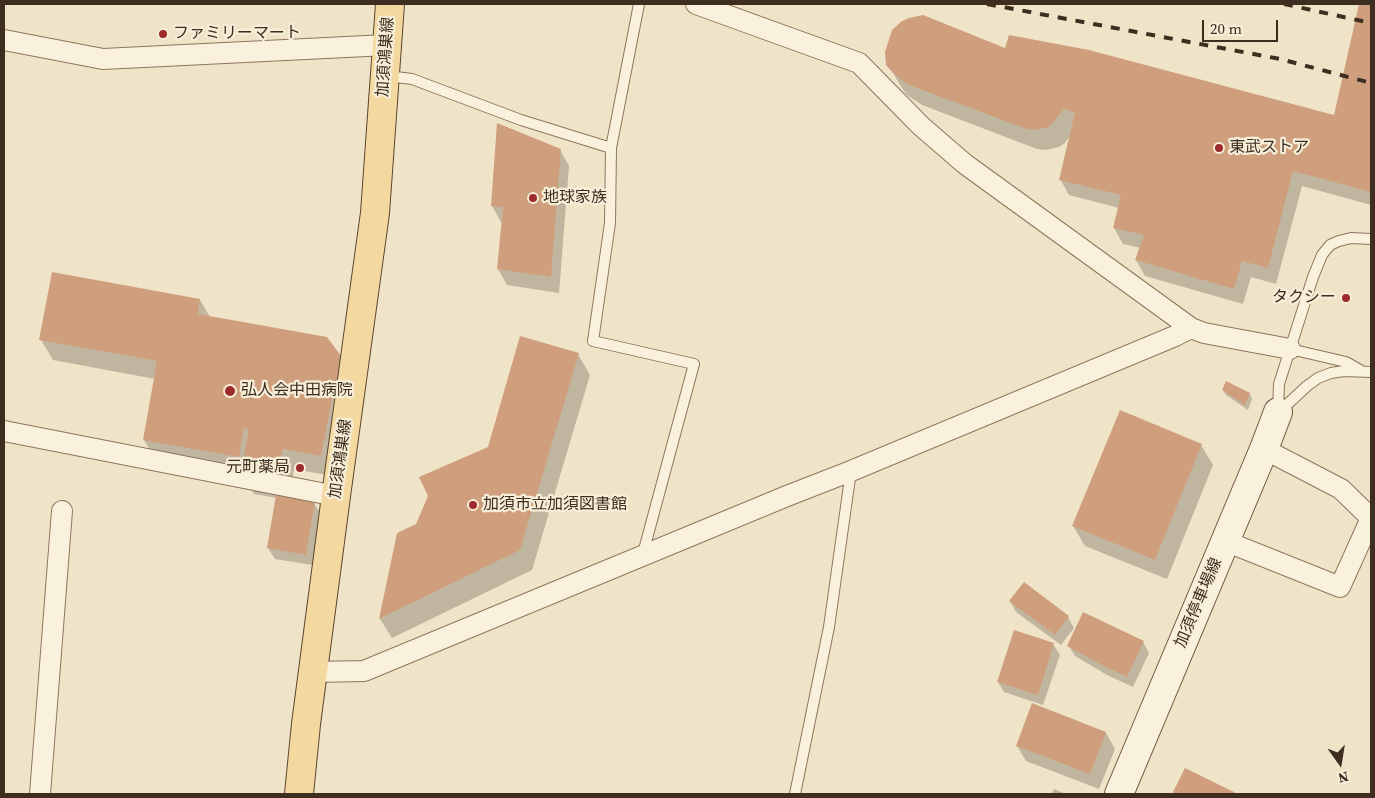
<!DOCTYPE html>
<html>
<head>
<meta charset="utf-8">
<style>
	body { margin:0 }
	#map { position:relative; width:1375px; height:798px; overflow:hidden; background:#f0e4c8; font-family:"Source Serif 4",serif }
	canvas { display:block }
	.frame { position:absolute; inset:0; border:5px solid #3d2e20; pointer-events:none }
	.north { position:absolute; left:1315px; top:738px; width:50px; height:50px; -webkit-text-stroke:4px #f7eed8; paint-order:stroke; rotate:167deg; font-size:14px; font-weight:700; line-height:20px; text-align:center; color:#3d2e20 }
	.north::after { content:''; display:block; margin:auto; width:18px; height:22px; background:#3d2e20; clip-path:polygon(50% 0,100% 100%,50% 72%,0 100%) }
	.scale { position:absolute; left:1202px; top:20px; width:76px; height:22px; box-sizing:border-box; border:2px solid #3d2e20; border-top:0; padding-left:6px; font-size:15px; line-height:18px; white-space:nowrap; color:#3d2e20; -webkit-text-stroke:4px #f7eed8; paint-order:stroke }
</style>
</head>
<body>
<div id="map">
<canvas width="1375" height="798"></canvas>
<div class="frame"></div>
<div class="north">N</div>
<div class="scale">20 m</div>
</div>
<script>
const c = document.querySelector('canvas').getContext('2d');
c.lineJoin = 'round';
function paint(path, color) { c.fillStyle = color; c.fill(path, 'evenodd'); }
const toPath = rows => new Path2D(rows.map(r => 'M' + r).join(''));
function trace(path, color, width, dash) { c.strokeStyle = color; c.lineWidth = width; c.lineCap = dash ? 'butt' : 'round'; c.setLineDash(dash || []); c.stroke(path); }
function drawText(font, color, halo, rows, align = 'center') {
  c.font = font + ' "Source Serif 4","Noto Sans JP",serif'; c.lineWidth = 4.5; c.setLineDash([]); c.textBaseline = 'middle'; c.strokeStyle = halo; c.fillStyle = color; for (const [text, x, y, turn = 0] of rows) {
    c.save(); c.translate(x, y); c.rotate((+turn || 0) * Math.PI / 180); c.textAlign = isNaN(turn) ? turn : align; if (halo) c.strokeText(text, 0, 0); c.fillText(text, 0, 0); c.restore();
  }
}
paint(toPath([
	[1357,4,1371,4,1371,205,1302,186,1276,284,1251,277,1243,304,1145,276,1136,260,1141,248,1123,244,1114,228,1119,208,1069,195,1060,179,1070,136,1065,143,1059,147,1046,150,1037,149,922,105,907,95,900,85,888,64,1006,50,1337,117,1360,5],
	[560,150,569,166,559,293,507,285,498,269,503,222,501,222,492,206],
	[200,300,210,317,340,357,352,378,332,476,294,469,289,498,314,503,320,513,312,565,275,559,268,548,277,498,254,494,243,476,156,460,144,440,155,379,53,360,41,340],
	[578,354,590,375,532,570,392,638,380,619,398,534,417,525,489,448],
	[1223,390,1250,394,1252,399,1248,410,1226,395],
	[1201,445,1213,465,1167,579,1085,546,1073,526],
	[1010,601,1068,617,1074,628,1061,645,1016,612],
	[1143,642,1149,653,1133,687,1107,675,1075,656,1069,646],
	[1053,644,1060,655,1043,705,1004,692,998,682],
	[1106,733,1115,749,1099,789,1026,761,1017,746],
	[1186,770,1235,794,1174,794],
	[1054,789,1066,794,1052,794]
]), '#0003');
paint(toPath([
	[1359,4,1371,4,1371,192,1293,171,1268,268,1242,261,1234,289,1135,260,1144,235,1113,228,1121,195,1059,180,1075,112,1064,109,1053,123,1048,127,1041,129,1034,130,1024,128,909,85,894,74,886,65,885,52,892,30,902,21,909,18,923,15,1005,48,1009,35,1089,50,1334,115],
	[497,123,561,149,551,277,497,269,503,207,491,206],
	[52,272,200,299,198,314,327,337,341,356,336,384,312,380,311,385,334,389,321,456,283,449,277,481,240,474,249,430,244,428,239,457,143,440,157,361,39,340],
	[520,336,579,353,520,550,379,619,397,533,416,524,428,496,419,477,488,447],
	[1226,381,1250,393,1245,405,1222,390],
	[1120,410,1202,444,1155,560,1072,526],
	[276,495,315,501,306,555,267,548],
	[1024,582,1069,616,1055,635,1009,601],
	[1083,612,1144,641,1127,677,1100,664,1067,646],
	[1014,630,1054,643,1038,695,997,682],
	[1032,703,1106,732,1090,774,1016,746],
	[1185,768,1238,794,1172,794]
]), '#cf9f7d');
const lane = toPath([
	[639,4,611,148,610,223,593,341,694,364,645,546,648,554],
	[387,76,412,79,521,120,611,148],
	[1290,349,1346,362,1360,370],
	[1278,411,1279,384,1313,277,1322,255,1330,245,1339,241,1351,238,1371,239],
	[1279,412,1307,386,1318,378,1331,373,1344,371,1371,372],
	[795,794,829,627,851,471]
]);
const street = toPath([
	[696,4,859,63,921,126,965,164,1191,328,1204,333,1290,349],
	[4,40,103,59,387,45],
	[4,431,336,496],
	[1264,449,1341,489,1371,518],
	[1225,541,1340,587,1371,518],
	[313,672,364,671,787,496,851,471,1175,336,1191,328],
	[40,794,62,511]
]);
const secondary = toPath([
	[1119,794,1264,449,1278,412]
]);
const primary = toPath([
	[299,794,306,724,336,496,375,213,390,4]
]);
trace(lane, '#8d765c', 12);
trace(street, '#8d765c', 22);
trace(secondary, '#6f573f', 30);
trace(primary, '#5b4430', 30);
trace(lane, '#faf1dc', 10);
trace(street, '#faf1dc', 20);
trace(secondary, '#faf1dc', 28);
trace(primary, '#f3d9a0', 28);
trace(toPath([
	[987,4,1280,59,1371,83],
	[1284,4,1371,23]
]), '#3d2e20', 4, [9, 9]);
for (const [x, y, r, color] of [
	[163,34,5,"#9e2a2b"],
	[1219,148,5,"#9e2a2b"],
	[533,198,5,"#9e2a2b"],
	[1346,298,5,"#9e2a2b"],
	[230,391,6,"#9e2a2b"],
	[300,468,5,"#9e2a2b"],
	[473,505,5,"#9e2a2b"]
]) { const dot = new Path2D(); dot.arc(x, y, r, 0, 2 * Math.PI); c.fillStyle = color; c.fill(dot); trace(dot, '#f7eed8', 2); }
drawText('16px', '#3d2e20', '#f7eed8', [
	["ファミリーマート",173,34],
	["東武ストア",1229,148],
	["地球家族",543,198],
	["タクシー",1336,298,"right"],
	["弘人会中田病院",241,391],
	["元町薬局",290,468,"right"],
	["加須市立加須図書館",483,505]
], 'left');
drawText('16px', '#3d2e20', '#f7eed8', [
	["加須鴻巣線",386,57,-86],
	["加須鴻巣線",341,459,-82],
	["加須停車場線",1199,603,-67]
]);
</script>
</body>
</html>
